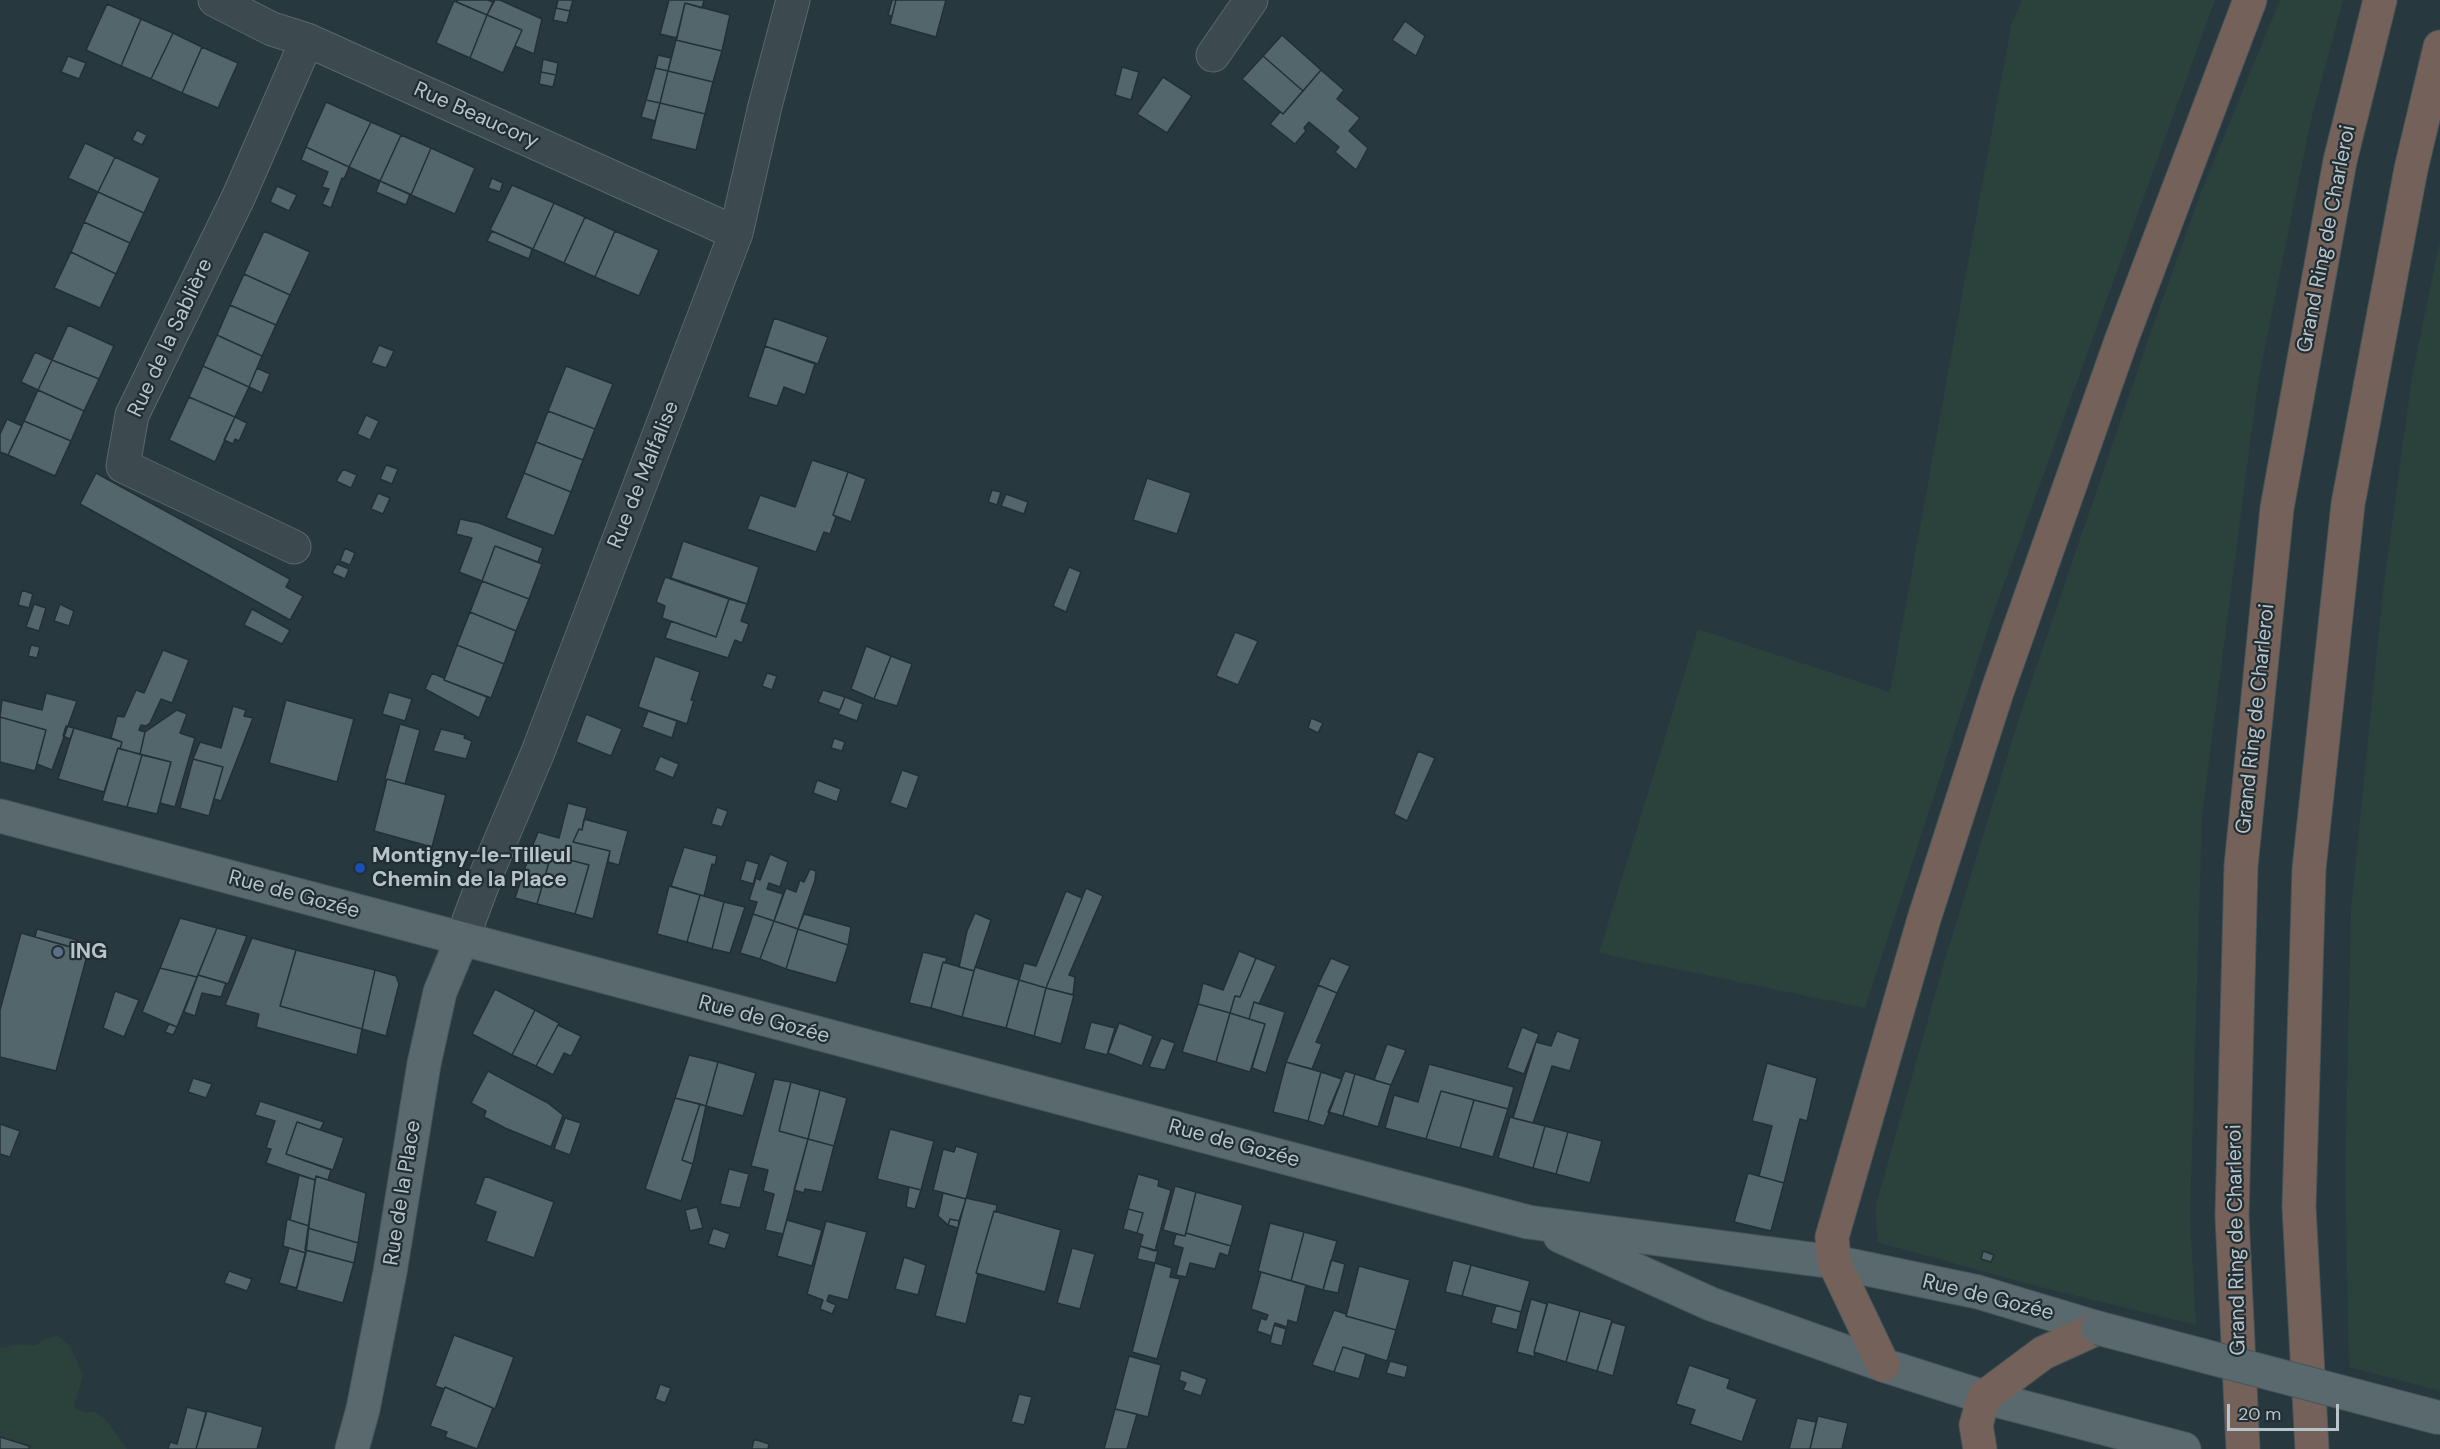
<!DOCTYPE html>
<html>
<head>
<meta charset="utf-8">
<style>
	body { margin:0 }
	#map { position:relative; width:2440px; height:1449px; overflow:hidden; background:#28383f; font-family:"DM Sans",sans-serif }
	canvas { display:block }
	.scale { position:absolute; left:2227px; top:1404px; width:112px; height:27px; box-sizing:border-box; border:3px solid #b8c4c9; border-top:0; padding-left:8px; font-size:18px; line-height:21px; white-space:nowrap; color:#b8c4c9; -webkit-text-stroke:4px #212e34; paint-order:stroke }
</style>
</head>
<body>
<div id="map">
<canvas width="2440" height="1449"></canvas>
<div class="scale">20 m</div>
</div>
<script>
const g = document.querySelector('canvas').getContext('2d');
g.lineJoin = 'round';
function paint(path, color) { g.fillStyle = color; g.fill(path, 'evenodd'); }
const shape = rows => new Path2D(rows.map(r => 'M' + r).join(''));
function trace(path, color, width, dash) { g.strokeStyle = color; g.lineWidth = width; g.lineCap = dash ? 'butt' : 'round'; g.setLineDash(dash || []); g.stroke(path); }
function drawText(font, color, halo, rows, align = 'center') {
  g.font = font + ' "DM Sans",sans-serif'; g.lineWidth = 4.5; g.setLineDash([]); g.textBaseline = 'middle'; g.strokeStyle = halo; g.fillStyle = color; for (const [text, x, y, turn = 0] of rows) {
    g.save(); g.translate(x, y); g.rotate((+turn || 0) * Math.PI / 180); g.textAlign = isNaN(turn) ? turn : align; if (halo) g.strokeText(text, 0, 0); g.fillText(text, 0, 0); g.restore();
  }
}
paint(shape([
	[2022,0,2215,0,1992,617,1865,1008,1599,953,1698,629,1890,692,2011,26],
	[2280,0,2343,0,2311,120,2258,382,2202,815,2190,1218,2196,1325,2036,1286,1877,1242,1876,1205,1943,966,2019,718,2147,343,2201,192],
	[2440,241,2440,1391,2349,1367,2345,1175,2351,910,2383,591,2412,376],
	[58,1336,70,1346,83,1375,74,1407,85,1413,94,1411,106,1420,127,1449,0,1449,0,1348,22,1344,34,1346,44,1340]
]), '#2b423c');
const building = shape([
	[457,0,488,0,493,2,487,15,457,2,457,0],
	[495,0,500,0,542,19,534,54,515,46,522,30,487,15,495,0],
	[558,0,573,0,570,11,556,8,558,0],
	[704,0,702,8,685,3,677,38,660,34,669,0,704,0],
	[892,0,896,0,892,16,888,15,892,0],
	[896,0,946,0,936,37,890,24,896,0],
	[454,1,487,15,470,58,436,43,454,1],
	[685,3,730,15,722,51,676,40,685,3],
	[107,4,141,19,121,66,86,50,107,4],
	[556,8,570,11,567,23,553,20,556,8],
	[487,15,522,30,503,73,470,58,487,15],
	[141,19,173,33,151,79,121,66,141,19],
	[1405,21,1425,36,1416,56,1392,40,1405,21],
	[173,33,202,47,182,93,151,79,173,33],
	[1282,35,1321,70,1303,91,1263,56,1282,35],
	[676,40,722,51,713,82,668,71,676,40],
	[202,47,238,63,218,108,182,93,202,47],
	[658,55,671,58,668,71,655,68,658,55],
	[68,56,86,63,79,79,61,72,68,56],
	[1263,56,1303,91,1283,114,1242,79,1263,56],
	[543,59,558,63,556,75,541,72,543,59],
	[1122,67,1139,72,1131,100,1115,95,1122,67],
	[655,68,668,71,660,103,646,100,655,68],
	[1321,70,1344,90,1337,99,1360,118,1349,131,1368,148,1356,170,1335,152,1339,147,1309,122,1304,128,1306,131,1295,144,1270,124,1280,112,1283,114,1321,70],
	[668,71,713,82,705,114,660,103,668,71],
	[541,72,556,75,553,87,539,84,541,72],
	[1163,77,1192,96,1167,133,1137,114,1163,77],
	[646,100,660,103,655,121,641,117,646,100],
	[326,102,371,122,349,167,306,147,326,102],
	[660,103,705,114,696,150,651,139,660,103],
	[371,122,401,135,380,181,349,167,371,122],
	[137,130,147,135,142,145,132,140,137,130],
	[401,135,431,148,411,195,380,181,401,135],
	[85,143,115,157,98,192,68,178,85,143],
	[306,147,349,167,344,179,342,178,331,208,322,204,329,189,322,187,328,172,301,160,306,147],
	[431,148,475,168,455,214,411,195,431,148],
	[115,157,160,178,144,213,98,192,115,157],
	[492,178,503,183,500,192,488,188,492,178],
	[380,181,410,194,406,205,376,192,380,181],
	[512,185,554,203,533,249,490,230,512,185],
	[277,186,297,195,289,211,270,202,277,186],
	[98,192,144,213,130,243,84,222,98,192],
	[554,203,585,217,564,263,533,249,554,203],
	[585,217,615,231,595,277,564,263,585,217],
	[84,222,130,243,116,274,71,252,84,222],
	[264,231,310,252,290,295,244,274,264,231],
	[492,231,532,249,529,259,487,241,492,231],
	[615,231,659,250,639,296,595,277,615,231],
	[71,252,116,274,100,308,54,288,71,252],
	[244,274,290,295,276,325,230,305,244,274],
	[230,305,276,325,262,356,217,335,230,305],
	[774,318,828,337,818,364,765,346,774,318],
	[68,325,114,346,99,379,52,360,68,325],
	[217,335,262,356,249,387,203,366,217,335],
	[379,345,394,351,386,368,371,363,379,345],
	[765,346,815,364,805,395,784,387,777,406,748,397,765,346],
	[35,352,52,360,38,390,21,382,35,352],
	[52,360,99,379,84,411,38,390,52,360],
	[203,366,249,387,235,417,189,397,203,366],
	[566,366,613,384,595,429,548,411,566,366],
	[257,368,270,374,262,393,249,387,257,368],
	[38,390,84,411,71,441,24,421,38,390],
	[189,397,235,417,215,462,169,440,189,397],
	[548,411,595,429,583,460,536,442,548,411],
	[366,415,379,421,370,440,357,434,366,415],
	[235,417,247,423,239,441,235,439,233,444,224,440,235,417],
	[7,419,22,426,8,455,0,452,0,434,7,419],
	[24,421,71,441,55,476,8,455,24,421],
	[536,442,583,460,571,492,524,473,536,442],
	[812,460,848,472,833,515,836,517,830,534,824,532,816,552,747,529,760,495,795,507,812,460],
	[386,465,398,469,392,484,380,479,386,465],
	[343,469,357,475,351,488,336,481,343,469],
	[848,472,866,479,851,522,833,515,848,472],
	[96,473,290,579,286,587,303,596,290,620,80,504,96,473],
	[524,473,571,492,554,536,506,518,524,473],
	[1147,478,1191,493,1177,534,1133,520,1147,478],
	[992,490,1001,492,997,505,988,502,992,490],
	[378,493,390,498,383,514,371,509,378,493],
	[1006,494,1028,502,1024,514,1001,506,1006,494],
	[460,519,479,523,543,548,538,562,495,546,482,581,459,572,472,538,456,534,460,519],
	[683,541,759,567,747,604,671,578,683,541],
	[495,546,542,564,529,599,482,581,495,546],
	[345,548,355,553,350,565,340,561,345,548],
	[337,564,349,569,345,579,332,573,337,564],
	[1069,567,1081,572,1066,612,1053,606,1069,567],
	[665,577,729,599,716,637,662,618,665,606,656,602,665,577],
	[482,581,529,599,516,631,470,612,482,581],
	[22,590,33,594,29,608,18,605,22,590],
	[729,599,747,604,741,621,749,624,742,643,735,640,728,658,665,638,671,621,716,637,729,599],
	[34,604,46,608,39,631,26,627,34,604],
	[60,604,74,611,69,626,54,621,60,604],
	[252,609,290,630,282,644,244,625,252,609],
	[470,612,516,631,504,664,457,645,470,612],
	[1235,632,1258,641,1238,685,1216,676,1235,632],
	[31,645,40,647,37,658,28,656,31,645],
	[457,645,504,664,491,698,444,680,457,645],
	[866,646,891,656,874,699,851,689,866,646],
	[163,650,189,660,172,703,161,699,150,723,146,726,141,725,139,730,145,732,140,754,120,749,122,742,111,738,117,716,124,717,136,690,144,693,163,650],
	[655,656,700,672,691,700,694,700,687,724,638,707,655,656],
	[891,656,912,664,897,706,874,699,891,656],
	[432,673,444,678,444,680,487,697,479,718,425,689,432,673],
	[767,673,777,676,772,690,762,686,767,673],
	[823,690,845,697,840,710,818,702,823,690],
	[389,692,412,699,405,721,382,714,389,692],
	[46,693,77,701,52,770,37,764,46,730,0,717,2,700,42,710,46,693],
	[845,697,863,704,857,721,838,714,845,697],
	[286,700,354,719,337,782,269,763,286,700],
	[233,706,246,710,244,716,253,718,221,801,214,799,223,767,193,759,200,742,221,748,233,706],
	[177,710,187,714,180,733,195,738,175,807,160,803,171,762,140,754,145,732,177,710],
	[648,711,677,721,672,738,642,727,648,711],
	[586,714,622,729,611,756,576,742,586,714],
	[0,717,46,730,35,771,0,762,0,717],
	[1311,718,1323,723,1318,733,1308,728,1311,718],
	[400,724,420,730,405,784,387,779,384,782,400,724],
	[66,726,74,728,70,739,63,736,66,726],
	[74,728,122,742,120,749,118,748,104,792,58,779,74,728],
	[441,729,465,735,464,738,472,741,466,759,433,751,441,729],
	[834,738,845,742,842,751,831,748,834,738],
	[118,748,142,755,127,807,102,801,118,748],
	[1418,751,1435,758,1407,821,1394,814,1418,751],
	[142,755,171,762,157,814,127,807,142,755],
	[660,756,679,764,673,778,654,770,660,756],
	[193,759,223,767,209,816,180,808,193,759],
	[902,770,919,776,907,809,890,803,902,770],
	[387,779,446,795,432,847,374,831,387,779],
	[817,780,841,789,837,802,813,793,817,780],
	[568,803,587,808,582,830,579,829,573,842,610,851,593,919,575,914,589,865,531,850,538,832,559,838,568,803],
	[717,807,728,811,722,827,711,824,717,807],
	[584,819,628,831,619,865,608,862,610,851,573,842,579,829,582,830,584,819],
	[684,847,717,856,715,865,712,864,704,896,671,886,684,847],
	[531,850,551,855,537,904,515,898,531,850],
	[770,854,788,862,780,887,769,883,767,889,783,894,774,921,753,914,757,902,749,900,756,878,760,880,770,854],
	[551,855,589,865,575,914,537,904,551,855],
	[746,860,759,864,753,884,740,880,746,860],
	[810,869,816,871,815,880,798,929,774,921,786,888,796,892,800,880,804,882,810,869],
	[669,886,700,895,687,942,657,934,669,886],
	[1086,888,1103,896,1069,975,1075,977,1073,995,1046,988,1086,888],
	[1066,891,1082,898,1046,988,1019,980,1024,963,1036,966,1066,891],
	[700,895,724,902,712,949,687,942,700,895],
	[724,902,745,907,730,953,712,949,724,902],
	[975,913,991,920,974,971,959,967,967,931,975,913],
	[753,914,774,921,760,959,740,953,753,914],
	[804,914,851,927,848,945,798,929,804,914],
	[180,918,217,928,197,977,160,968,180,918],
	[774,921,798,929,786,969,760,959,774,921],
	[217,928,247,936,228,984,198,975,217,928],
	[37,929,77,940,75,948,35,937,37,929],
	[798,929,848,945,836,983,786,969,798,929],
	[21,933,88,952,56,1071,0,1057,0,1010,21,933],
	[252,938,296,950,280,1006,362,1029,357,1055,256,1027,259,1014,225,1005,252,938],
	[296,950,375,970,362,1029,280,1006,296,950],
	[1239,951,1256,958,1240,997,1235,996,1230,1013,1198,1004,1203,983,1223,990,1239,951],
	[923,952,947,958,945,963,943,962,931,1008,909,1003,923,952],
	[1256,958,1276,966,1259,1004,1254,1002,1249,1019,1230,1013,1235,996,1240,997,1256,958],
	[1331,958,1350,966,1337,993,1318,985,1331,958],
	[943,962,974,971,962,1017,931,1008,943,962],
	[975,967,1019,980,1006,1028,962,1017,975,967],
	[160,968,197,977,177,1027,142,1012,160,968],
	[375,970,396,976,399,984,386,1036,362,1029,375,970],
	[198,975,226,983,221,997,202,993,195,1016,184,1012,198,975],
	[1019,980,1046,988,1034,1036,1006,1028,1019,980],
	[1318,985,1337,993,1316,1042,1322,1044,1312,1069,1286,1062,1318,985],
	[1046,988,1074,995,1061,1044,1034,1036,1046,988],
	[495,989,535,1010,512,1055,472,1034,495,989],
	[115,991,139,1000,124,1037,103,1028,115,991],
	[1254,1002,1285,1012,1266,1073,1252,1068,1265,1024,1249,1019,1254,1002],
	[1198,1004,1230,1013,1216,1062,1182,1052,1198,1004],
	[535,1010,559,1023,536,1066,512,1055,535,1010],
	[1230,1013,1265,1024,1250,1072,1216,1062,1230,1013],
	[1091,1022,1115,1028,1107,1055,1084,1049,1091,1022],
	[1119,1023,1153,1036,1142,1066,1108,1053,1119,1023],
	[169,1024,177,1027,173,1035,165,1032,169,1024],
	[558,1025,581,1036,571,1056,564,1053,553,1075,536,1066,558,1025],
	[1522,1027,1539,1034,1524,1074,1507,1068,1522,1027],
	[1557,1031,1580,1039,1570,1071,1552,1066,1533,1123,1513,1118,1536,1042,1551,1046,1557,1031],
	[1161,1038,1175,1043,1165,1070,1149,1067,1161,1038],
	[1387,1044,1406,1050,1391,1085,1374,1080,1387,1044],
	[689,1055,718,1062,706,1106,675,1098,689,1055],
	[718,1062,756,1073,743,1116,706,1106,718,1062],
	[1286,1062,1321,1072,1308,1121,1273,1112,1286,1062],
	[1767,1063,1817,1078,1807,1121,1800,1119,1784,1183,1759,1176,1772,1126,1752,1121,1767,1063],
	[1429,1064,1514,1087,1508,1109,1441,1091,1426,1139,1385,1128,1394,1095,1418,1102,1429,1064],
	[488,1071,548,1103,563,1115,551,1147,505,1128,484,1117,486,1111,471,1103,488,1071],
	[1345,1071,1355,1074,1343,1116,1328,1112,1345,1071],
	[1321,1072,1342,1079,1324,1126,1308,1121,1321,1072],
	[1355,1074,1391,1085,1378,1127,1343,1116,1355,1074],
	[193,1078,212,1084,206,1098,188,1092,193,1078],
	[774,1079,791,1082,779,1131,808,1139,783,1234,765,1230,774,1194,763,1191,768,1170,751,1166,774,1079],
	[791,1082,820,1090,808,1139,779,1131,791,1082],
	[820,1090,847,1098,834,1146,808,1139,820,1090],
	[1441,1091,1474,1100,1460,1148,1426,1139,1441,1091],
	[675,1098,700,1104,682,1160,693,1164,681,1201,645,1189,675,1098],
	[1474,1100,1508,1109,1493,1157,1460,1148,1474,1100],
	[260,1101,324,1122,320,1130,297,1122,286,1154,331,1170,328,1180,316,1176,315,1180,266,1163,271,1149,266,1148,275,1121,255,1115,260,1101],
	[700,1104,706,1106,693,1164,682,1160,700,1104],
	[1510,1117,1545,1126,1533,1168,1498,1158,1510,1117],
	[565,1118,581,1123,570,1155,554,1149,565,1118],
	[297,1122,344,1138,333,1170,286,1154,297,1122],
	[0,1124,20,1131,10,1157,0,1154,0,1124],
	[1545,1126,1568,1132,1556,1174,1533,1168,1545,1126],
	[890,1129,934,1141,921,1190,877,1179,890,1129],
	[1568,1132,1602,1141,1590,1183,1556,1174,1568,1132],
	[808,1139,834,1146,822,1192,805,1189,804,1193,794,1190,808,1139],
	[956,1146,978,1153,966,1199,933,1190,943,1149,954,1152,956,1146],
	[729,1169,749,1174,740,1208,720,1204,729,1169],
	[1748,1173,1784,1183,1771,1231,1734,1222,1748,1173],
	[1138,1174,1159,1180,1158,1186,1171,1190,1155,1251,1140,1246,1143,1235,1137,1233,1143,1213,1128,1209,1138,1174],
	[299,1175,315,1180,309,1226,290,1220,299,1175],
	[316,1176,366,1193,358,1243,308,1228,316,1176],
	[485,1176,554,1202,534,1258,486,1241,496,1212,475,1204,485,1176],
	[1175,1186,1196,1192,1185,1236,1163,1230,1175,1186],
	[909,1187,921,1190,915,1209,906,1207,909,1187],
	[1196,1192,1243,1205,1231,1246,1186,1233,1196,1192],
	[943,1193,966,1199,959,1221,950,1219,948,1225,938,1216,943,1193],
	[966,1198,997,1205,996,1212,994,1211,976,1273,978,1274,966,1324,935,1316,966,1198],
	[697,1207,703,1228,690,1231,685,1210,697,1207],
	[1128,1209,1143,1213,1137,1233,1123,1229,1128,1209],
	[994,1211,1061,1230,1045,1292,976,1273,994,1211],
	[287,1219,309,1226,306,1253,283,1246,287,1219],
	[950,1219,959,1221,958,1228,948,1225,950,1219],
	[787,1220,822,1230,812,1266,777,1256,787,1220],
	[826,1221,867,1232,848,1300,829,1295,827,1301,836,1305,832,1314,820,1309,823,1300,807,1294,826,1221],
	[1270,1223,1304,1232,1291,1281,1258,1271,1270,1223],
	[308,1228,358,1243,354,1263,305,1250,308,1228],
	[713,1228,730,1234,725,1249,708,1244,713,1228],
	[1304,1232,1337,1241,1323,1290,1291,1281,1304,1232],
	[1186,1233,1231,1246,1228,1256,1220,1253,1215,1269,1190,1263,1186,1277,1176,1275,1183,1248,1173,1245,1176,1234,1185,1236,1186,1233],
	[1140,1246,1158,1251,1155,1263,1137,1259,1140,1246],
	[289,1248,306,1253,297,1288,279,1283,289,1248],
	[1072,1248,1095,1254,1080,1309,1057,1303,1072,1248],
	[306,1250,354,1263,343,1303,296,1290,306,1250],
	[1983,1251,1994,1255,1991,1262,1981,1259,1983,1251],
	[904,1257,926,1265,918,1295,895,1289,904,1257],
	[1331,1260,1345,1264,1338,1293,1323,1290,1331,1260],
	[1453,1260,1471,1265,1462,1296,1445,1292,1453,1260],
	[1155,1263,1172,1268,1170,1277,1180,1279,1157,1359,1132,1352,1155,1263],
	[1471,1265,1530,1281,1521,1312,1462,1296,1471,1265],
	[1359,1266,1410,1280,1396,1330,1346,1316,1359,1266],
	[229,1271,252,1279,247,1291,224,1283,229,1271],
	[1261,1272,1306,1285,1297,1323,1288,1320,1287,1327,1275,1323,1271,1336,1257,1331,1261,1318,1266,1320,1268,1315,1251,1309,1261,1272],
	[1531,1299,1547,1304,1534,1352,1535,1357,1517,1352,1531,1299],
	[1548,1302,1580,1311,1566,1362,1534,1352,1548,1302],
	[1496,1305,1521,1312,1517,1330,1491,1323,1496,1305],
	[1334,1310,1346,1314,1346,1316,1396,1330,1387,1361,1343,1347,1334,1372,1312,1365,1334,1310],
	[1580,1311,1612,1320,1597,1371,1566,1362,1580,1311],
	[1612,1322,1626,1326,1613,1376,1597,1371,1612,1322],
	[1274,1325,1286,1329,1282,1346,1270,1343,1274,1325],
	[454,1335,514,1357,495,1409,445,1387,444,1389,435,1386,454,1335],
	[1343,1347,1366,1354,1359,1379,1334,1372,1343,1347],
	[1129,1356,1161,1365,1148,1417,1115,1409,1129,1356],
	[1390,1361,1408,1366,1405,1378,1386,1373,1390,1361],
	[1689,1365,1730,1379,1727,1388,1757,1399,1742,1442,1690,1424,1695,1410,1676,1404,1689,1365],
	[1181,1370,1207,1379,1201,1396,1183,1390,1186,1383,1179,1380,1181,1370],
	[660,1384,671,1388,665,1403,655,1399,660,1384],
	[445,1387,493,1408,477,1449,445,1437,447,1432,430,1426,445,1387],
	[1019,1394,1032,1397,1024,1425,1011,1422,1019,1394],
	[187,1407,206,1412,196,1449,168,1449,170,1442,177,1444,187,1407],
	[1115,1409,1137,1414,1127,1449,1104,1449,1115,1409],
	[207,1411,263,1427,257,1449,196,1449,207,1411],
	[1818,1416,1848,1423,1842,1449,1810,1449,1818,1416],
	[1797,1418,1816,1422,1810,1449,1789,1449,1797,1418],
	[0,1437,29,1446,29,1449,0,1449,0,1437],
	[754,1439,769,1444,768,1449,752,1449,754,1439]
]);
paint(building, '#53666b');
trace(building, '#233036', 1.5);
const minor = shape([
	[215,0,272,29,307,40,736,233],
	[1213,55,1251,0],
	[294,547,123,466,132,415,238,198,307,40],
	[462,939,486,875,538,752,736,233,765,106,793,0]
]);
const major = shape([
	[0,816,1528,1222,1834,1262,1978,1292,2098,1328],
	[1560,1236,1711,1304,1883,1365,1984,1397,2184,1449],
	[352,1449,363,1409,390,1272,424,1064,440,992,462,939]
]);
const highway = shape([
	[1883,1365,1834,1262,1832,1237,1924,919,1997,692,2121,341,2250,0],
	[1980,1449,1976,1425,1984,1397,2043,1353,2098,1328],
	[2243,1449,2232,1216,2241,866,2277,508,2340,161,2380,0],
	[2312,1449,2299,1207,2309,869,2348,504,2411,169,2440,47]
]);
trace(minor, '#5a676c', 35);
trace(major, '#48555b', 35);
trace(highway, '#475459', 35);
trace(minor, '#3c494f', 33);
trace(major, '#5a696e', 33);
trace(highway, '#74625a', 33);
const majorBridge = shape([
	[2098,1328,2440,1418]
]);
trace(majorBridge, '#48555b', 35, []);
trace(majorBridge, '#5a696e', 33);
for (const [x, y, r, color] of [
	[360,868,6,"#1a4fb4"],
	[58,952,6,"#5c6f8a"]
]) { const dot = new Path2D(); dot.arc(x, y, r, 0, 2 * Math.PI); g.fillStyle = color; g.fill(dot); trace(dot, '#212e34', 2); }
drawText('21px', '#b8c4c9', '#212e34', [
	["Rue Beaucory",476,116,24],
	["Grand Ring de Charleroi",2327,239,-79],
	["Rue de la Sablière",171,338,-65],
	["Rue de Malfalise",644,475,-68],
	["Grand Ring de Charleroi",2256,719,-84],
	["Rue de Gozée",294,895,15],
	["Rue de Gozée",764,1020,15],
	["Rue de Gozée",1234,1144,15],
	["Rue de la Place",403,1193,-81],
	["Grand Ring de Charleroi",2237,1240,-91],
	["Rue de Gozée",1988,1298,14]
]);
drawText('bold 21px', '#b8c4c9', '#212e34', [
	["Montigny-le-Tilleul",372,856],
	["Chemin de la Place",372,880],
	["ING",70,952]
], 'left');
</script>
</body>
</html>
